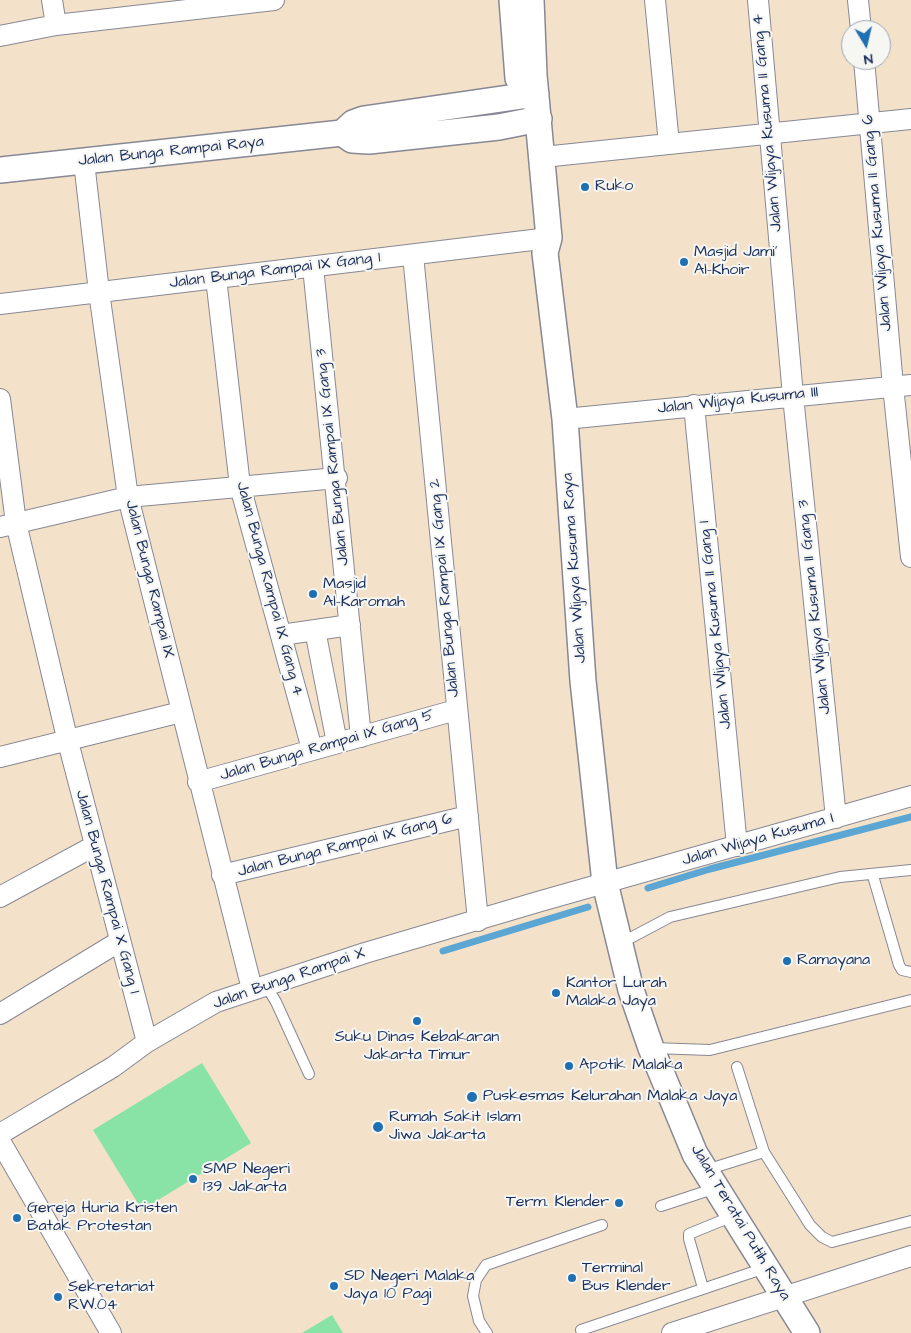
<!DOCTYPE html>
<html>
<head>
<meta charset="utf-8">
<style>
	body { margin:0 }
	#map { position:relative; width:911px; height:1333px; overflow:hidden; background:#f3e2c9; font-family:"Architects Daughter",sans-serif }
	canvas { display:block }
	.north { position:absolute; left:841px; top:20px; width:50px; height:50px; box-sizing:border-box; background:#f6f6f2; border:1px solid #9ea6b7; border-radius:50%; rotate:171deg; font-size:14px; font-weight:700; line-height:20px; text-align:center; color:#1b2f5e }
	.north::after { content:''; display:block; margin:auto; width:18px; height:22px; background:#1f6fb2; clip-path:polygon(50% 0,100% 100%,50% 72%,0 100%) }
</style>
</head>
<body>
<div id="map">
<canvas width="911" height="1333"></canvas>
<div class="north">N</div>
</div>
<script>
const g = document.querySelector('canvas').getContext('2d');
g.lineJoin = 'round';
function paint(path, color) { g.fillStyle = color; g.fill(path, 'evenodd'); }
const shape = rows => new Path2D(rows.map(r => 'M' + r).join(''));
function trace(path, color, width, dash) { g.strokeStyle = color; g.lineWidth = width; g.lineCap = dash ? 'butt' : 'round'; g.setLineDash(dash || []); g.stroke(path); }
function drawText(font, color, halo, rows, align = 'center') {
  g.font = font + ' "Architects Daughter",sans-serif'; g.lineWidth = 4; g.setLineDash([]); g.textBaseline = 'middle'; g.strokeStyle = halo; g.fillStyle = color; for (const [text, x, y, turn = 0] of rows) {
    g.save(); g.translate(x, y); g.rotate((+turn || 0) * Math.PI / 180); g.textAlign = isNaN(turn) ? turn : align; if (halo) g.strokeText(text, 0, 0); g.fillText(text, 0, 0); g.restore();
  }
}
paint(shape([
	[202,1063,251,1143,142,1210,93,1130],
	[332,1315,343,1333,302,1333]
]), '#89e2a6');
trace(shape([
	[648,888,710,869,911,817],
	[443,951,588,907]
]), '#5ca6d4', 7);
const service = shape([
	[873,876,899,965,902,970,911,972],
	[621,943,670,917,840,877,911,870],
	[265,984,276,1002,309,1074],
	[653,1048,710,1050,911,1000],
	[737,1067,764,1152],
	[706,1170,764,1152,810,1225,822,1237,832,1242,911,1221],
	[661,1206,716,1188],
	[703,1288,689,1239,689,1234,733,1216],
	[581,1330,765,1268],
	[487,1333,479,1321,473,1296,476,1280,486,1265,602,1225]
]);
const minor = shape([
	[52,0,56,25],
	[655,0,669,144],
	[758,0,793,396,836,818],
	[858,0,861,30],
	[0,36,56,25,274,0],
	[864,60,893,386,911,557],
	[543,157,911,119],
	[84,162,99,292,128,497,252,989],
	[413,255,478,921],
	[313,267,361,737],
	[216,278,240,486,312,749],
	[0,304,549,238],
	[0,399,16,523,68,742,147,1042],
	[694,405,737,846],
	[565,419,911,385],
	[0,527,128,497,337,478],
	[315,630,337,743],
	[281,635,350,625],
	[0,757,181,712],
	[198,782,456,710],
	[222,875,468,816],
	[0,897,94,846],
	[0,1014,120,941],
	[0,1134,113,1067,147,1042,216,1002,365,953,541,901,911,796],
	[0,1141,111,1333],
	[672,1333,911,1256]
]);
const tertiary = shape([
	[512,0,518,78],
	[531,0,534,75,549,238,545,253,565,419,583,681,605,883,631,990,651,1048,695,1154,807,1333],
	[342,133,352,140,369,141,499,127,539,119],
	[0,170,342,133,353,123,364,119,536,94]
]);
trace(service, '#878894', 12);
trace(minor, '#878894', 22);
trace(tertiary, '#878894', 28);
trace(service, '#fff', 10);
trace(minor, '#fff', 20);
trace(tertiary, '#fff', 25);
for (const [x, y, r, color] of [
	[585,187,5,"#1f6fb2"],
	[684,262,5,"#1f6fb2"],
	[313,594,5,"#1f6fb2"],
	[787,961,5,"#1f6fb2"],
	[556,993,5,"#1f6fb2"],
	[417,1021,5,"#1f6fb2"],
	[569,1066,5,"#1f6fb2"],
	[472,1097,6,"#1f6fb2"],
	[378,1127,6,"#1f6fb2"],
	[193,1179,5,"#1f6fb2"],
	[619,1203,5,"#1f6fb2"],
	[17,1218,5,"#1f6fb2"],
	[572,1278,5,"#1f6fb2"],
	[334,1286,5,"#1f6fb2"],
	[58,1297,5,"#1f6fb2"]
]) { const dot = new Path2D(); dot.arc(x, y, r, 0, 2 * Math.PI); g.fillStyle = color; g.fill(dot); trace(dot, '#f6f6f2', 2); }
drawText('16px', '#1b2f5e', '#f6f6f2', [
	["Jalan Wijaya Kusuma II Gang 4",768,123,-95],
	["Jalan Bunga Rampai Raya",171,152,-6],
	["Jalan Wijaya Kusuma II Gang 6",878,223,-95],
	["Jalan Bunga Rampai IX Gang 1",275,271,-7],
	["Jalan Wijaya Kusuma III",738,401,-6],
	["Jalan Bunga Rampai IX Gang 3",333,457,-96],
	["Jalan Wijaya Kusuma Raya",575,568,-94],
	["Jalan Bunga Rampai IX",149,579,76],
	["Jalan Bunga Rampai IX Gang 2",445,588,-95],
	["Jalan Bunga Rampai IX Gang 4",269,589,75],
	["Jalan Wijaya Kusuma II Gang 3",815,607,-96],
	["Jalan Wijaya Kusuma II Gang 1",716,625,-96],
	["Jalan Bunga Rampai IX Gang 5",327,746,-16],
	["Jalan Wijaya Kusuma I",758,840,-16],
	["Jalan Bunga Rampai IX Gang 6",345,846,-14],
	["Jalan Bunga Rampai X Gang 1",107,892,75],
	["Jalan Bunga Rampai X",289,979,-19],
	["Jalan Teratai Putih Raya",740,1223,59]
]);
drawText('16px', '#1b2f5e', '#f6f6f2', [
	["Ruko",595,187],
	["Masjid Jami'",694,253],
	["Al-Khoir",694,271],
	["Masjid",323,585],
	["Al-Karomah",323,603],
	["Ramayana",797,961],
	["Kantor Lurah",566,984],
	["Malaka Jaya",566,1002],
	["Suku Dinas Kebakaran",417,1038,"center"],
	["Jakarta Timur",417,1056,"center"],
	["Apotik Malaka",579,1066],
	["Puskesmas Kelurahan Malaka Jaya",483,1097],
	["Rumah Sakit Islam",389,1118],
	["Jiwa Jakarta",389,1136],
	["SMP Negeri",203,1170],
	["139 Jakarta",203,1188],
	["Term. Klender",609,1203,"right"],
	["Gereja Huria Kristen",27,1209],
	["Batak Protestan",27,1227],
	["Terminal",582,1269],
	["Bus Klender",582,1287],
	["SD Negeri Malaka",344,1277],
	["Jaya 10 Pagi",344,1295],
	["Sekretariat",68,1288],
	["RW.04",68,1306]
], 'left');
</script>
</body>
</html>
